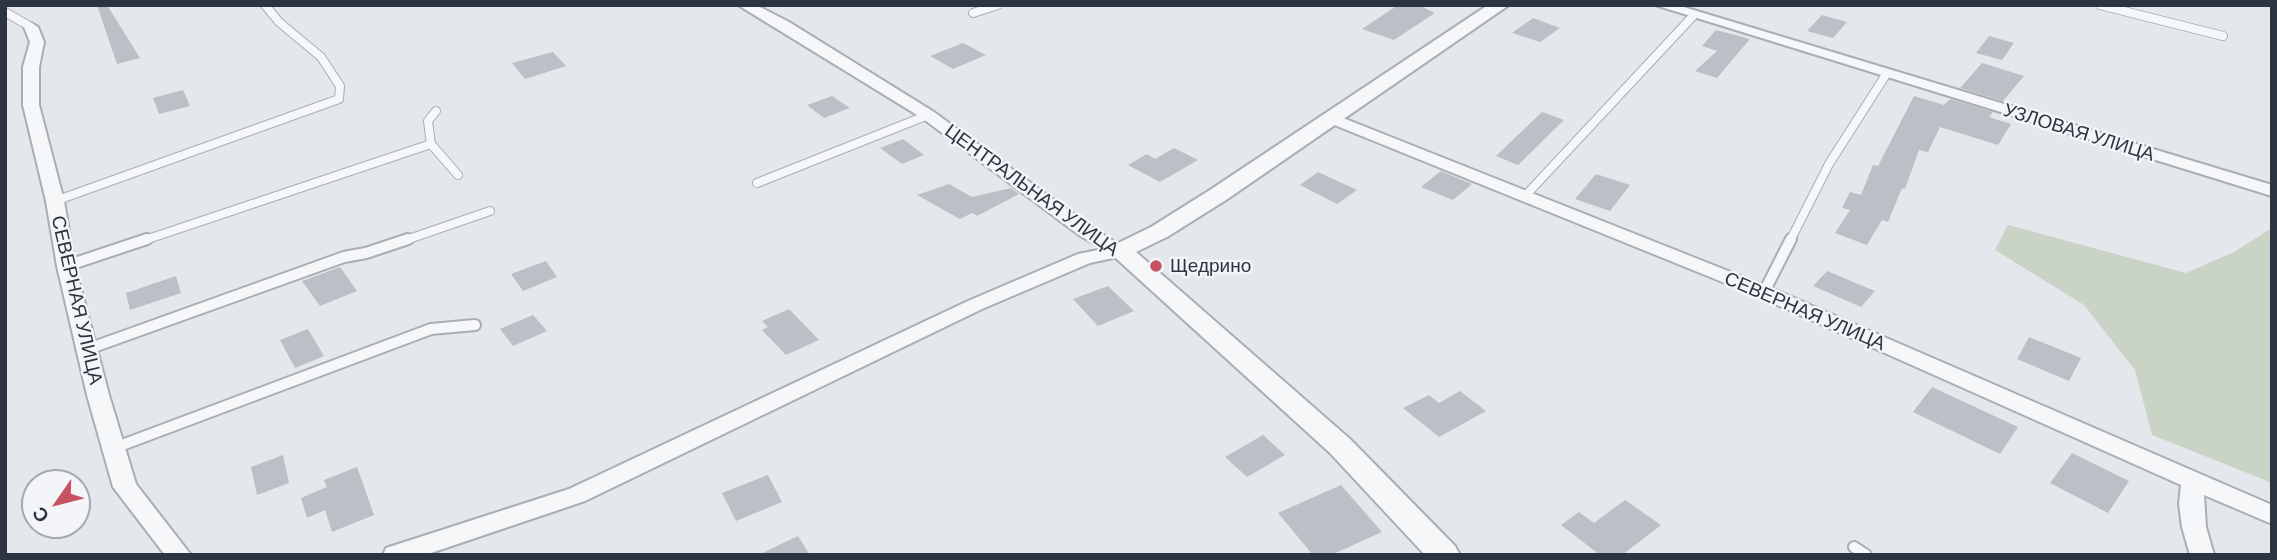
<!DOCTYPE html>
<html>
<head>
<meta charset="utf-8">
<style>
	body { margin:0 }
	#map { position:relative; width:2277px; height:560px; overflow:hidden; background:#e4e7eb; font-family:Barlow,sans-serif }
	canvas { display:block }
	.frame { position:absolute; inset:0; border:7px solid #2c3442; pointer-events:none }
	.north { position:absolute; left:21px; top:469px; width:70px; height:70px; box-sizing:border-box; background:#f4f5f8; border:2px solid #a4a8af; border-radius:50%; rotate:235deg; font-size:19px; font-weight:700; line-height:28px; text-align:center; color:#2c3442 }
	.north::after { content:''; display:block; margin:auto; width:24px; height:32px; background:#c75262; clip-path:polygon(50% 0,100% 100%,50% 72%,0 100%) }
</style>
</head>
<body>
<div id="map">
<canvas width="2277" height="560"></canvas>
<div class="frame"></div>
<div class="north">С</div>
</div>
<script>
const g = document.querySelector('canvas').getContext('2d');
g.lineJoin = 'round';
function paint(path, color) { g.fillStyle = color; g.fill(path, 'evenodd'); }
const shape = rows => new Path2D(rows.map(r => 'M' + r).join(''));
function trace(path, color, width, dash) { g.strokeStyle = color; g.lineWidth = width; g.lineCap = dash ? 'butt' : 'round'; g.setLineDash(dash || []); g.stroke(path); }
function drawText(font, color, halo, rows, align = 'center') {
  g.font = font + ' Barlow,sans-serif'; g.lineWidth = 5; g.setLineDash([]); g.textBaseline = 'middle'; g.strokeStyle = halo; g.fillStyle = color; for (const [text, x, y, turn = 0] of rows) {
    g.save(); g.translate(x, y); g.rotate((+turn || 0) * Math.PI / 180); g.textAlign = isNaN(turn) ? turn : align; if (halo) g.strokeText(text, 0, 0); g.fillText(text, 0, 0); g.restore();
  }
}
paint(shape([
	[2008,225,2186,273,2234,252,2272,228,2272,483,2152,435,2135,370,2084,305,1995,250]
]), '#c9d4c6');
paint(shape([
	[97,5,107,5,140,58,117,64],
	[1398,5,1418,5,1435,13,1394,40,1362,29],
	[1822,15,1847,22,1833,38,1807,31],
	[1533,18,1560,28,1540,42,1512,33],
	[1716,30,1750,39,1717,78,1695,71,1717,51,1702,46],
	[1989,36,2014,43,2002,60,1976,53],
	[963,43,986,55,953,69,930,56],
	[553,52,566,66,525,79,512,63],
	[1982,63,2024,76,2003,101,1960,88],
	[183,90,190,106,159,114,153,98],
	[832,96,850,108,824,118,807,105],
	[1914,96,1944,105,1950,99,1993,112,1989,117,2011,124,1998,145,1940,127,1928,152,1919,150,1905,189,1902,188,1888,222,1882,220,1867,245,1835,233,1850,210,1842,208,1850,192,1861,195,1873,165,1878,166],
	[1542,112,1564,120,1518,165,1496,156],
	[903,139,924,155,902,164,880,148],
	[1174,148,1198,160,1160,182,1128,165,1147,154,1155,159],
	[1441,171,1472,184,1453,200,1421,187],
	[1318,172,1357,190,1337,204,1300,185],
	[1596,174,1630,185,1610,211,1575,199],
	[949,184,972,197,1011,188,1019,194,977,216,972,213,960,219,917,195],
	[546,261,557,277,523,291,511,274],
	[340,267,357,291,320,306,302,281],
	[1827,271,1875,291,1861,307,1813,286],
	[176,276,181,293,130,310,126,293],
	[1108,286,1134,311,1098,326,1073,299],
	[789,309,819,340,786,355,762,330,768,327,762,321],
	[533,315,547,331,513,346,500,329],
	[308,329,324,356,295,368,280,340],
	[2029,337,2081,358,2069,381,2017,359],
	[1932,387,2018,427,2000,454,1913,412],
	[1460,391,1486,411,1439,437,1403,408,1429,395,1439,403],
	[1263,435,1285,455,1247,477,1225,457],
	[2072,453,2129,481,2108,513,2050,483],
	[283,455,289,483,257,495,251,467],
	[357,467,374,515,332,532,325,510,307,518,301,498,327,487,324,480],
	[768,475,782,502,736,521,722,493],
	[1341,485,1382,532,1331,555,1313,555,1278,513],
	[1625,500,1661,525,1622,555,1600,555,1561,525,1579,512,1594,523],
	[798,536,810,555,758,555]
]), '#bbc0c7');
const serviceFar1 = shape([
	[2100,5,2223,36],
	[5,12,31,27],
	[973,13,998,5],
	[436,111,428,121,431,144,458,175],
	[757,183,928,115],
	[1526,195,1694,15],
	[55,201,339,99,340,86,321,57,279,22,265,5],
	[142,241,431,144],
	[403,241,490,211],
	[1790,241,1829,164,1887,73]
]);
const service = shape([
	[66,266,147,239],
	[1764,292,1791,239],
	[88,349,344,257,366,253,408,239],
	[114,448,431,329,475,325],
	[1854,547,1866,555]
]);
const minor = shape([
	[738,5,756,5,789,22,934,112,1091,227,1129,251,1127,255,1090,263,982,309,585,501,425,555,383,555,386,548,569,489,968,301,1078,254,1103,249,1079,235,922,118,738,5],
	[1655,5,1677,5,2272,185,2272,196,1655,5],
	[31,23,38,27,44,42,39,67,39,105,64,201,75,266,109,395,136,484,191,555,165,555,113,487,87,395,57,266,46,201,23,105,23,67,30,42,24,27,31,23],
	[1333,114,1771,288,2272,505,2272,524,2204,495,2206,527,2214,555,2190,555,2182,527,2179,504,2181,485,1757,296,1327,122,1325,119,1333,114]
]);
const tertiary = shape([
	[1488,5,1509,5,1226,200,1167,237,1136,252,1350,439,1455,546,1460,555,1425,555,1330,453,1108,251,1112,246,1151,227,1210,190,1488,5]
]);
trace(serviceFar1, '#a9aeb5', 10);
trace(service, '#a9aeb5', 14);
trace(minor, '#a9aeb5', 4);
trace(tertiary, '#a9aeb5', 4);
trace(serviceFar1, '#f6f7f9', 8);
trace(service, '#f6f7f9', 10);
paint(minor, '#f6f7f9');
paint(tertiary, '#f6f7f9');
for (const [x, y, r, color] of [
	[1156,266,7,"#c75262"]
]) { const dot = new Path2D(); dot.arc(x, y, r, 0, 2 * Math.PI); g.fillStyle = color; g.fill(dot); trace(dot, '#f4f5f8', 2.5); }
drawText('19px', '#2c3442', '#f4f5f8', [
	["УЗЛОВАЯ УЛИЦА",2079,132,17],
	["ЦЕНТРАЛЬНАЯ УЛИЦА",1032,190,36],
	["СЕВЕРНАЯ УЛИЦА",77,300,77],
	["СЕВЕРНАЯ УЛИЦА",1805,311,23]
]);
drawText('19px', '#2c3442', '#f4f5f8', [
	["Щедрино",1170,266]
], 'left');
</script>
</body>
</html>
